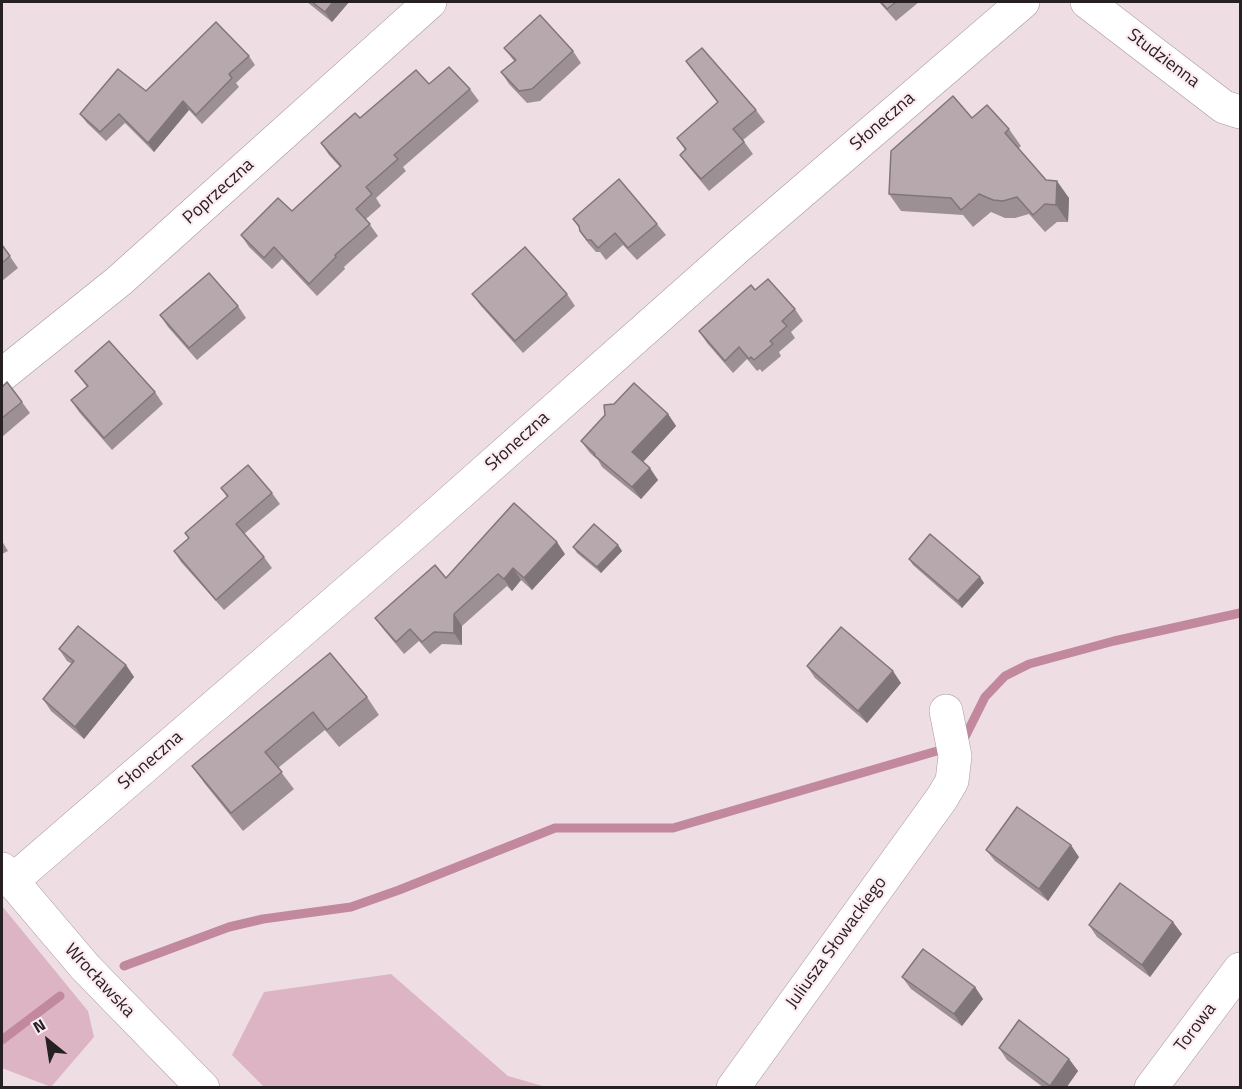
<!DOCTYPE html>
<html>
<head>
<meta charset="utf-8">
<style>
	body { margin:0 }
	#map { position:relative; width:1242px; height:1089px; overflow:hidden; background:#eedee4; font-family:"Titillium Web",sans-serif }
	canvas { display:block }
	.frame { position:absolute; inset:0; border:3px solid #262022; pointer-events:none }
	.north { position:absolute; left:18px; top:1011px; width:60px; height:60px; -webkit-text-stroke:4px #fcebf1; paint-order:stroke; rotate:330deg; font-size:16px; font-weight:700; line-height:24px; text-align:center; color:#262022 }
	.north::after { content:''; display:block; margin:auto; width:21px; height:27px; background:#262022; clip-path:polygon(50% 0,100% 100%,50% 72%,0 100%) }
</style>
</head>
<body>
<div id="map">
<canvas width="1242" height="1089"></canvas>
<div class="frame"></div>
<div class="north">N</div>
</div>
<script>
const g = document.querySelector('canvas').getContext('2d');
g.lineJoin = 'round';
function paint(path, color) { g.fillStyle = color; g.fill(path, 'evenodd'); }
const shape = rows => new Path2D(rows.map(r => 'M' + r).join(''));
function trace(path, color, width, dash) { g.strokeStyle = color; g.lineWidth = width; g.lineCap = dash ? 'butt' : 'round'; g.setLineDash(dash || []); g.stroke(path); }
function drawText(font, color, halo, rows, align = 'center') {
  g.font = font + ' "Titillium Web",sans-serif'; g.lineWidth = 4.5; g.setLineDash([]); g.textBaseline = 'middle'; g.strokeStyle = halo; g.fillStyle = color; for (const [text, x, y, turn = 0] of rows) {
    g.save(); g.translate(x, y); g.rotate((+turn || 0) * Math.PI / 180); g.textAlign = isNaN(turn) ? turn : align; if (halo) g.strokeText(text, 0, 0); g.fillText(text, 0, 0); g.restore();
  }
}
paint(shape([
	[2,906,88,1011,94,1037,51,1087,2,1068],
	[391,974,508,1076,546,1087,264,1087,232,1055,264,992]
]), '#dcb4c3');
trace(shape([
	[965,737,985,697,1005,676,1029,664,1114,641,1240,613],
	[124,966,229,927,263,919,351,907,399,890,555,828,673,828,937,751],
	[2,1040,60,996]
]), '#c2889e', 9);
const minor = shape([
	[1087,2,1224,107,1240,112],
	[2,375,119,281,430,2],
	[11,882,414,534,740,245,1023,2],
	[733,1088,942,798,952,781,955,756,946,711],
	[1151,1088,1240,969]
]);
const major = shape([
	[2,869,85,967,203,1088]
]);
trace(minor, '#a6969c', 34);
trace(major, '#a6969c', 34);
trace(minor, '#fff', 33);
trace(major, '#fff', 33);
paint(shape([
	[307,2,349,2,332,22],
	[879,2,919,2,896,21],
	[504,48,573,51,581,63,540,101,527,103,509,84,501,72,514,61],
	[249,56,255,65,236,83,239,87,202,124,189,110,154,152,125,123,106,141,87,123,80,114],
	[686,61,756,110,765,122,743,140,753,154,709,191,689,167,680,155,685,150,677,138,718,103],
	[429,84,470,89,479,101,403,167,406,171,376,198,381,206,366,219,378,236,344,267,345,269,317,296,282,259,272,269,249,247,241,235,292,211,340,167,329,155,321,143],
	[972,118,1009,129,1021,146,1018,149,1046,180,1069,198,1068,222,1057,222,1045,232,1029,214,1015,218,1005,218,991,212,973,227,963,215,901,211,889,194],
	[573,219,657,224,666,235,637,260,623,245,606,260,600,252,596,252,588,243,580,231,579,228],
	[2,245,18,268,2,281],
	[755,290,795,309,803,321,791,332,795,338,779,352,781,356,762,372,760,369,757,371,747,359,733,373,707,343,699,331],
	[472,294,567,294,575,306,523,353,481,306],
	[238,306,246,318,197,360,168,327,160,315],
	[75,371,155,392,163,404,112,450,79,412,71,400,87,387],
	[2,387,22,402,30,413,2,437],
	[668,414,676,426,643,462,658,480,641,499,602,467,598,460,590,453,581,441],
	[221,488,272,493,280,504,244,534,264,557,272,568,224,610,181,562,174,551,189,538,185,533,227,497],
	[2,541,8,551,2,554],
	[618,545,622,551,601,573,577,553,573,547],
	[565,554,532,590,521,580,512,591,507,586,462,626,462,645,442,644,430,654,419,641,404,654,384,630,375,618,446,578],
	[909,559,980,577,984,583,962,608,913,565],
	[59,649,126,665,134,677,84,739,51,711,43,699,72,664,67,661],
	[330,653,367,697,379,715,339,747,325,730,278,768,294,789,243,831,205,784,192,766],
	[807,666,901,683,867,723,815,678],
	[986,850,1079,857,1048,901,995,861],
	[1089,925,1182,934,1150,977,1097,937],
	[902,977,975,987,983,999,962,1026,911,989],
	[999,1048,1069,1059,1078,1071,1066,1088,1044,1088,1007,1060]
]), '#9d9095');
paint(shape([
	[333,2,349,2,332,22,325,12],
	[183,101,189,110,154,152,148,143],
	[1057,181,1069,198,1068,222,1056,205],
	[668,414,676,426,641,464,632,452],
	[650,468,658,480,641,499,632,487],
	[557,542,565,554,532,590,524,578],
	[618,545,622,551,601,573,597,567],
	[513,568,521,580,512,591,504,579],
	[980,577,984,583,962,608,958,601],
	[454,614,462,626,462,645,454,633],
	[126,665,134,677,84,739,75,727],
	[893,671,901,683,867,723,858,711],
	[1071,845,1079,857,1048,901,1039,889],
	[1173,922,1182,934,1150,977,1142,965],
	[975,987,983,999,962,1026,954,1014],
	[1069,1059,1078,1071,1066,1088,1051,1088,1050,1086]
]), '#807679');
const building = shape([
	[312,2,333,2,325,12,312,2],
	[881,2,896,2,887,9,881,2],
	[540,15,573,51,532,89,519,91,501,72,516,60,504,48,540,15],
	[216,22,249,56,229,74,232,78,196,115,183,101,148,143,119,114,100,132,80,114,118,69,146,91,216,22],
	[702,48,756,110,733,129,744,142,701,179,680,155,686,149,677,138,718,102,686,61,702,48],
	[449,67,470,89,394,155,398,159,366,187,372,194,356,209,370,224,335,255,336,257,309,284,274,247,264,258,241,235,278,198,292,211,341,166,321,143,355,113,360,118,416,70,429,84,449,67],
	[953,96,972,118,987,105,1009,129,1005,133,1046,180,1057,181,1056,205,1045,204,1033,215,1017,197,1003,201,993,200,979,194,961,210,951,198,889,194,891,151,953,96],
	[619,179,657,224,628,248,615,233,598,248,591,240,587,240,580,231,579,226,573,219,619,179],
	[2,245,10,256,2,263,2,245],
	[525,247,567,294,515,341,472,294,525,247],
	[209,273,238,306,189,348,160,315,209,273],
	[768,279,795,309,782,321,787,326,770,341,773,344,754,360,751,357,749,359,739,347,725,361,699,331,751,285,755,290,768,279],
	[109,341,155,392,104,438,71,400,88,386,75,371,109,341],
	[7,382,22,402,2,418,2,387,7,382],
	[634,383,668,414,632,452,650,468,632,487,594,455,595,454,581,441,605,415,604,405,614,404,634,383],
	[248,465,272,493,236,524,264,557,216,600,174,551,189,538,185,533,228,496,221,488,248,465],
	[514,503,557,542,524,578,513,568,504,579,498,574,454,614,454,633,434,632,422,642,410,629,396,642,375,618,435,565,446,578,514,503],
	[594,524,618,545,597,567,573,547,594,524],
	[930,534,980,577,958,601,909,559,930,534],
	[78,626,126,665,75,727,43,699,74,661,59,649,78,626],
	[841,627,893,671,858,711,807,666,841,627],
	[330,653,367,697,327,730,313,712,265,752,282,772,231,813,192,766,330,653],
	[1017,807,1071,845,1039,889,986,850,1017,807],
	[1120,883,1173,922,1142,965,1089,925,1120,883],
	[923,949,975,987,954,1014,902,977,923,949],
	[1019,1020,1069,1059,1050,1086,999,1048,1019,1020]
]);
paint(building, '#b7a8ad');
trace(building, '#807679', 1.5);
drawText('18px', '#262022', '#fcebf1', [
	["Studzienna",1163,59,37],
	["Słoneczna",883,122,-41],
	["Poprzeczna",219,192,-42],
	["Słoneczna",518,442,-42],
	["Słoneczna",151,761,-41],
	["Juliusza Słowackiego",837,943,-54],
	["Wrocławska",99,981,47],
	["Torowa",1196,1028,-53]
]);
</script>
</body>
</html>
